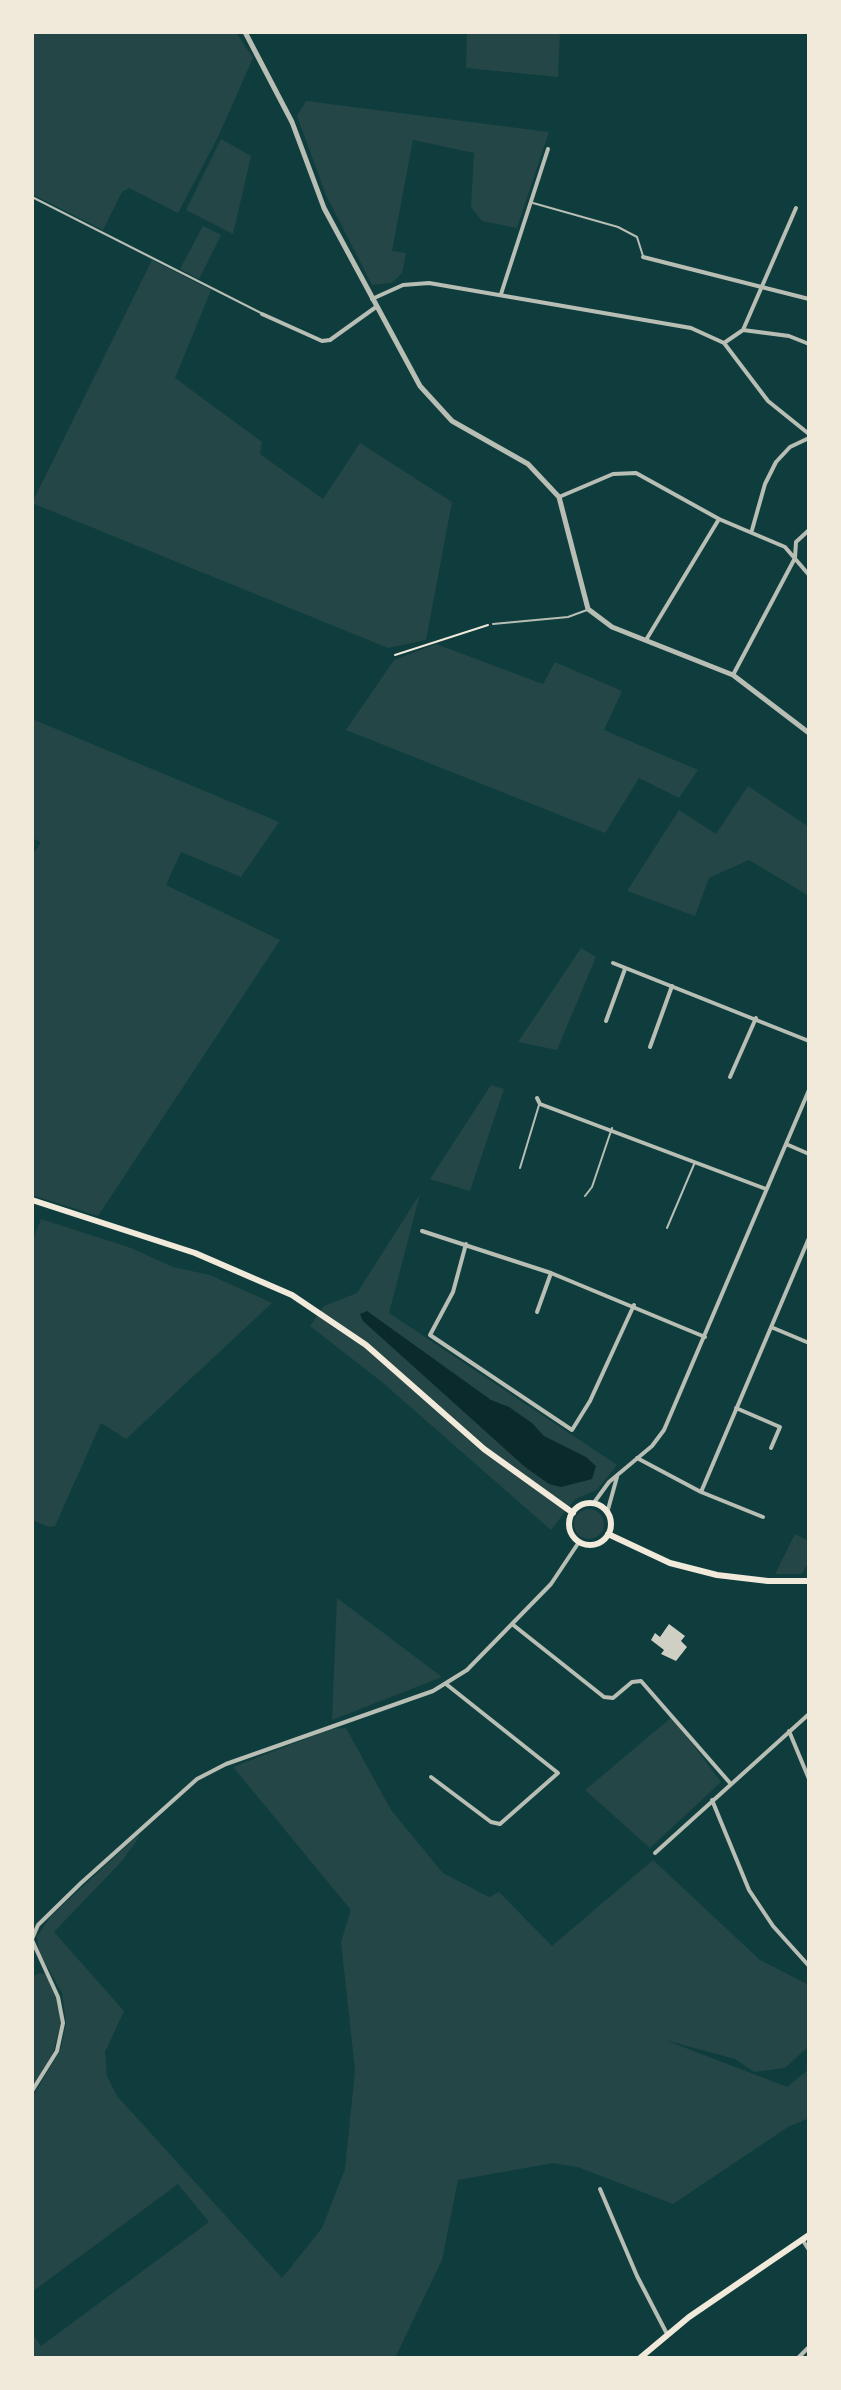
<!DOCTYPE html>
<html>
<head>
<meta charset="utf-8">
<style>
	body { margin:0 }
	#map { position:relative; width:841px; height:2390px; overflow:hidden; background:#0f3d3e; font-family:Barlow,sans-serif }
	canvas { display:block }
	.frame { position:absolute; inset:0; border:34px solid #f1e9da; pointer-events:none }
</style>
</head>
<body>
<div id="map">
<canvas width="841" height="2390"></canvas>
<div class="frame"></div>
</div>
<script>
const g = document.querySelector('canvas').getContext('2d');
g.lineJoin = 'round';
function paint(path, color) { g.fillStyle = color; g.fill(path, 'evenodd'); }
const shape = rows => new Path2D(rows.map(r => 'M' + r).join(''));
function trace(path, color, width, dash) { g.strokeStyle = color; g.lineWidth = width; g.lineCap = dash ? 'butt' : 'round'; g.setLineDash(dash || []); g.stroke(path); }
paint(shape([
	[32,32,236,32,253,58,218,137,178,213,129,188,122,192,103,230,32,194],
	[467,32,560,32,558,77,466,68],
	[306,101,549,132,517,228,482,221,471,207,474,153,413,140,392,251,406,253,402,273,392,283,372,285,326,195,297,116],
	[221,139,251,156,233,234,186,210],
	[203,226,221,235,199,279,180,269],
	[152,260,211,290,175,378,262,442,260,454,323,499,360,443,452,502,426,640,388,648,32,503],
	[436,644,543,684,555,662,622,691,604,730,698,770,679,798,639,778,605,833,346,730,394,660],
	[32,719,279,822,241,877,181,852,166,885,280,940,98,1216,32,1195,32,856,41,842,32,838],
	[748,786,809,827,809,896,749,860,709,878,695,916,627,891,679,810,716,834],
	[581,948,596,957,557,1050,518,1042],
	[491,1085,504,1089,470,1191,430,1179],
	[420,1194,389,1313,617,1465,597,1490,575,1499,551,1530,382,1382,310,1326,324,1306,357,1293],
	[41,1219,131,1248,173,1267,210,1275,272,1303,126,1439,101,1423,55,1526,49,1527,32,1520,32,1242],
	'574 1524a15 15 0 1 1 30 0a15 15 0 1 1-30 0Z',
	[795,1534,809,1541,809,1561,802,1574,775,1574],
	[337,1598,442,1677,332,1720],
	[672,1717,721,1782,650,1848,585,1790],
	[346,1728,391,1810,443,1873,489,1897,499,1892,552,1946,653,1860,760,1960,809,1985,809,2046,785,2068,754,2072,735,2059,665,2040,787,2087,809,2069,809,2118,788,2127,673,2204,578,2167,553,2163,458,2180,442,2260,395,2358,32,2358,32,2333,41,2346,209,2222,178,2184,32,2292,32,2098,61,2048,66,2023,62,1993,39,1952,37,1936,51,1916,135,1838,140,1836,122,1861,54,1932,124,2011,105,2052,107,2076,117,2096,282,2278,322,2228,345,2169,355,2070,341,1942,351,1910,233,1767,331,1729],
	[39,1973,45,1974,55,1995,61,2022,53,2053,32,2088,32,1977]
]), '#244646');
paint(shape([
	[367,1311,491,1400,509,1407,532,1423,544,1436,586,1457,596,1466,592,1479,561,1487,549,1484,525,1467,363,1321,360,1314]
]), '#0a2a2b');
paint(shape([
	[669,1624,685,1636,681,1641,687,1647,676,1661,661,1654,664,1650,651,1640,655,1633,660,1637]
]), '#cfcfc3');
trace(shape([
	[395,655,488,625]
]), '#f1e9da', 2);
trace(shape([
	[32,197,261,313],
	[533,203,618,227,637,237,643,256],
	[493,624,568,617,587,610],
	[520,1168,539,1105],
	[585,1196,592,1187,612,1128],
	[667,1228,695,1162]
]), '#b8beb3', 2);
trace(shape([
	[643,257,809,299],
	[501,294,548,149],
	[372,299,403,285,429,283,691,328,724,343,768,401,809,434],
	[262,314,322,341,330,340,376,307],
	[743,330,789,336,809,344],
	[724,343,743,330,796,208],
	[559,497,613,474,636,473,719,519,785,547,809,575],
	[752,530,765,484,776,462,790,447,809,438],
	[646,640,719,519],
	[733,675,795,558,796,542,809,530],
	[613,963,809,1041],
	[606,1021,625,969],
	[650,1047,672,986],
	[730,1077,756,1018],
	[537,1098,540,1104,766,1189],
	[786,1144,809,1154],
	[422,1231,551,1273,705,1337],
	[466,1244,453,1292,430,1335,572,1430,590,1401,634,1305],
	[537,1312,551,1273],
	[771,1327,809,1343],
	[736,1408,780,1427,771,1448],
	[637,1458,701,1492,809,1238],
	[701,1492,763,1517],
	[593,1504,609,1482,652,1446,664,1430,809,1090],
	[607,1513,617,1477],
	[512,1624,604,1697,613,1698,632,1682,641,1681,730,1783],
	[789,1731,809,1779],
	[431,1777,491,1822,500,1824,558,1773,446,1684],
	[712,1800,749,1890,773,1926,809,1966],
	[655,1853,809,1714],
	[32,1939,38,1925,81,1883,197,1779,226,1764,433,1691,467,1670,551,1584,579,1542],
	[32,1940,58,1997,63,2023,57,2051,32,2091],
	[600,2189,637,2276,667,2334],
	[802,2239,809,2250],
	[798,2358,809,2347]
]), '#b8beb3', 4);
trace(shape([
	[245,32,292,122,324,208,420,386,452,421,528,464,559,497,588,609,612,627,733,675,809,733]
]), '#b8beb3', 5);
trace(shape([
	[32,1200,195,1253,292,1295,366,1345,484,1449,573,1513],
	'569 1524a21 21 0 1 1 42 0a21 21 0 1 1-42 0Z',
	[608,1534,670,1563,717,1575,768,1581,809,1581],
	[640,2358,689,2317,809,2235]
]), '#f1e9da', 6);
</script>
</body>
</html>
